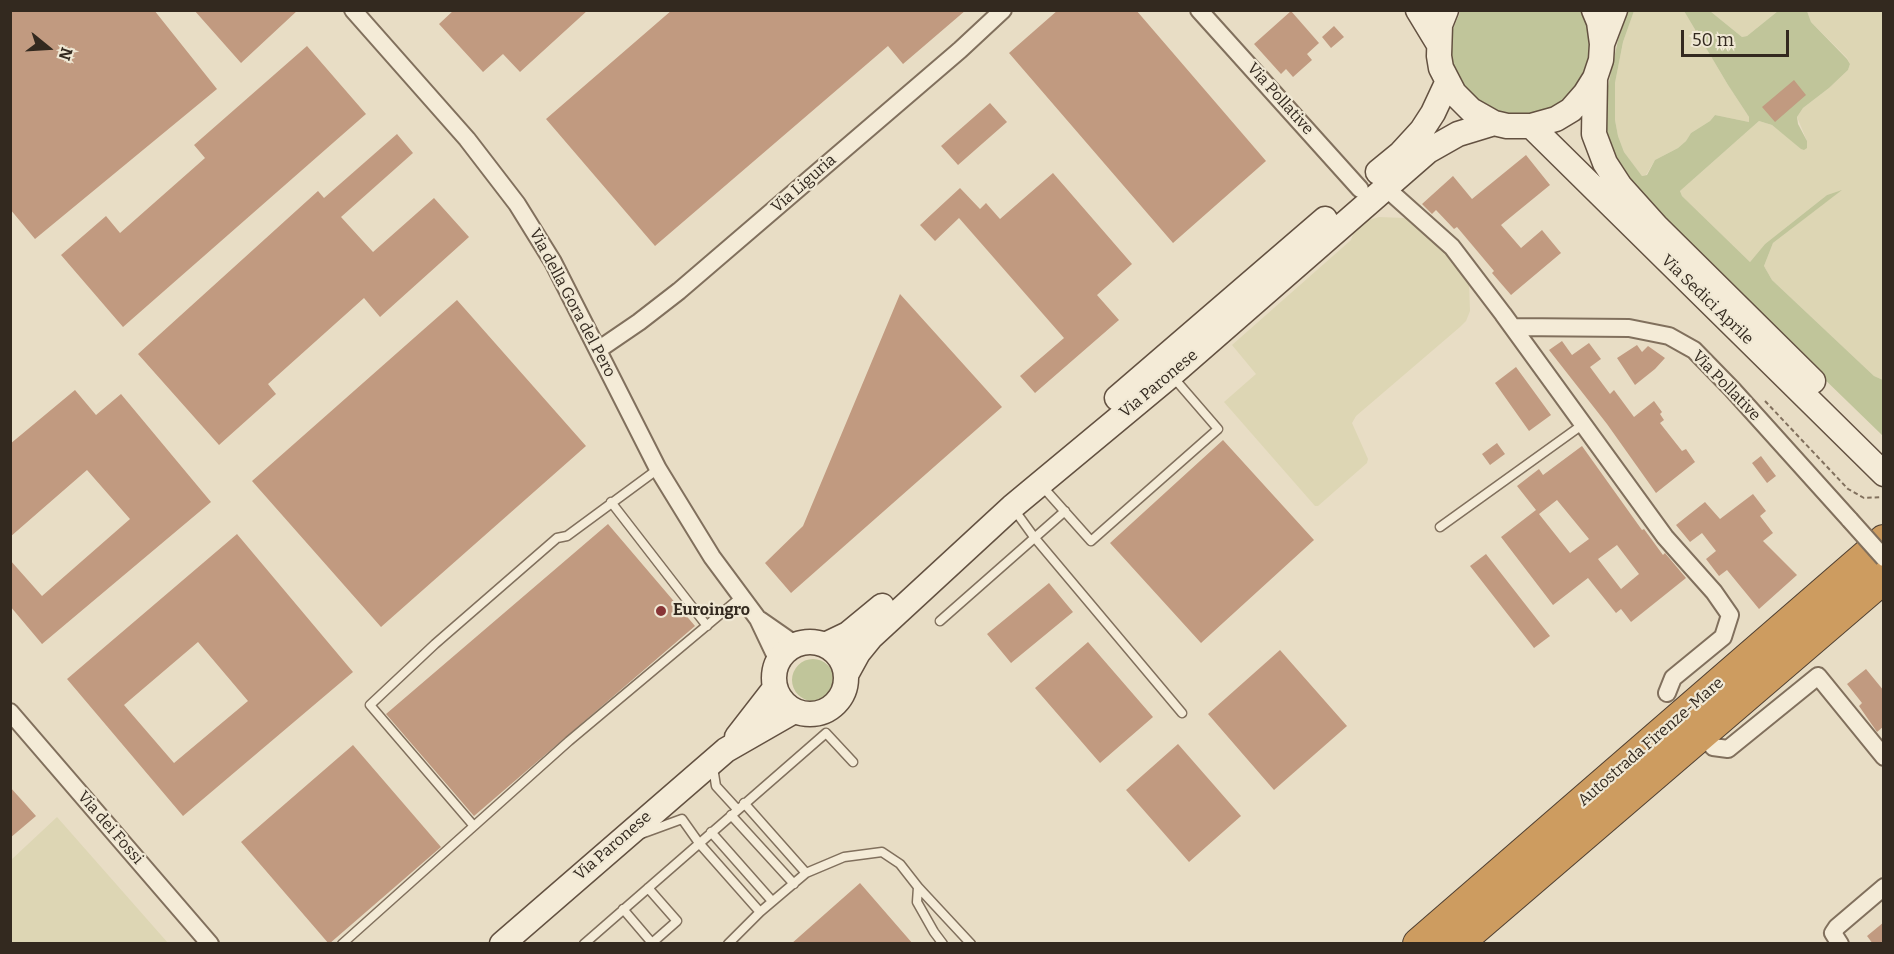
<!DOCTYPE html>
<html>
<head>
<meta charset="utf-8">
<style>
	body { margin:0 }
	#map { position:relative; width:1894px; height:954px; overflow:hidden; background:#e8ddc5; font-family:Bitter,serif }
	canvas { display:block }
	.frame { position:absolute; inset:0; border:12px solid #33291f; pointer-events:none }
	.north { position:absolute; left:18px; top:18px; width:60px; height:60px; -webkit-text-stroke:4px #f0e8d4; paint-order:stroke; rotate:108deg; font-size:16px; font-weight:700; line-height:24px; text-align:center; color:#33291f }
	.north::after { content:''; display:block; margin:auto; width:21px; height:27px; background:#33291f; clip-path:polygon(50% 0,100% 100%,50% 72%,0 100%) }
	.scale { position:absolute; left:1681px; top:30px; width:108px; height:27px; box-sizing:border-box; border:3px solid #33291f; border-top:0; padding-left:8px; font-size:18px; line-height:21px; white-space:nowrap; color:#33291f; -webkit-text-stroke:4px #f0e8d4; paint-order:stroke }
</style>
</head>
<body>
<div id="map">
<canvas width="1894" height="954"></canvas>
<div class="frame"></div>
<div class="north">N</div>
<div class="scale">50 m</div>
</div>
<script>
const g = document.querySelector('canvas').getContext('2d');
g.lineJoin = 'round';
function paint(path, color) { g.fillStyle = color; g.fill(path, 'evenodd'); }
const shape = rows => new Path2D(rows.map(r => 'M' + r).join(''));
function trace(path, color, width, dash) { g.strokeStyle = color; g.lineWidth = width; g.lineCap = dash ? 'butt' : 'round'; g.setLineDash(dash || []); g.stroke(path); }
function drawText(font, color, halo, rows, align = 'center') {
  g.font = font + ' Bitter,serif'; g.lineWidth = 4.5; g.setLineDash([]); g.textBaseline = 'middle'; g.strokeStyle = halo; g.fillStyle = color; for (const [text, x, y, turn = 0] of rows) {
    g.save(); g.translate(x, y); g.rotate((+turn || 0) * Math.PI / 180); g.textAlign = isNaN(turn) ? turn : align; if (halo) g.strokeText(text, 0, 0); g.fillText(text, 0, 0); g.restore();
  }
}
paint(shape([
	[1634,11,1684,11,1728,85,1749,117,1749,122,1715,115,1710,121,1691,133,1686,141,1678,148,1655,160,1646,175,1642,176,1624,152,1618,136,1615,120,1615,83,1623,42],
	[1710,11,1778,11,1747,36,1742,37],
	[1807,11,1883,11,1883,380,1874,376,1772,280,1764,266,1773,243,1840,191,1827,195,1765,244,1750,262,1682,196,1680,191,1759,121,1772,125,1801,148,1807,141,1797,117,1803,108,1829,88,1848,70,1850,64,1847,58,1811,22],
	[1379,217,1405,218,1418,226,1454,259,1469,283,1470,311,1466,321,1460,327,1356,416,1352,423,1368,459,1367,463,1318,506,1315,506,1224,402,1256,374,1232,345,1351,240,1354,231,1361,225,1369,220],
	[57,817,168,943,11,943,11,860]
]), '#ddd6b4');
paint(shape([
	[1461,10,1584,11,1589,19,1592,68,1563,107,1517,120,1474,101,1456,76,1451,60,1450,44,1453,29],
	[1628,11,1634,11,1623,42,1615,83,1615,120,1618,136,1624,152,1642,176,1647,175,1655,160,1678,148,1686,141,1691,133,1710,121,1715,115,1749,122,1749,117,1728,85,1684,11,1710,11,1742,37,1747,36,1778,11,1807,11,1811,22,1847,59,1850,64,1848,70,1829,88,1803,108,1797,117,1798,124,1807,141,1807,148,1804,150,1801,149,1772,125,1759,121,1680,191,1682,196,1750,262,1765,244,1827,195,1842,190,1773,243,1764,266,1772,280,1874,376,1883,380,1883,436,1643,203,1614,161,1606,134,1605,112,1607,91,1618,40],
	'792 680a21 21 0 1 1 42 0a21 21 0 1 1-42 0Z'
]), '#c0c59a');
paint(shape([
	[10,10,154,10,217,89,35,239,10,209],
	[194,10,298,10,241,63],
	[454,10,588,10,520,72,503,54,483,72,439,24],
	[672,10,966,10,903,64,888,46,655,246,546,119],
	[1058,10,1136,10,1266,161,1173,243,1009,53],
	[1291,11,1319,43,1307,54,1312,60,1293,77,1286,69,1281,74,1254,44],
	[1334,26,1344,37,1331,48,1322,37],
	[307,46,366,114,123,327,61,255,106,216,120,233,205,158,194,145],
	[1794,80,1806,95,1775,122,1762,107],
	[990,103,1007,122,958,165,941,146],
	[397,134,413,153,341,217,373,252,434,198,469,237,380,317,364,298,268,384,276,394,219,445,138,354,318,191,324,198],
	[1526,155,1550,185,1501,225,1521,248,1542,230,1561,253,1511,295,1492,273,1494,271,1457,227,1454,229,1436,210,1432,214,1422,204,1453,176,1472,199],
	[1053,173,1132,264,1097,295,1119,320,1035,393,1020,376,1064,338,959,218,935,241,920,225,960,188,980,209,986,203,1000,219],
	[900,294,1002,407,791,593,765,563,803,526],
	[457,300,586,446,381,627,252,481],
	[1562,341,1572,355,1589,343,1601,359,1590,367,1610,394,1614,390,1634,417,1654,401,1662,412,1660,414,1664,420,1660,423,1682,451,1686,449,1695,462,1656,493,1607,424,1549,350],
	[1637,345,1642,352,1648,346,1665,358,1655,369,1635,385,1617,358],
	[1516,367,1551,415,1529,431,1495,383],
	[75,390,96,415,121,394,211,502,42,644,10,606,10,560,42,596,130,519,87,470,10,537,10,444],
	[1223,440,1314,540,1201,643,1110,543],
	[1497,443,1505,454,1490,465,1482,454],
	[1582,446,1642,530,1644,529,1663,555,1665,553,1686,578,1631,622,1621,609,1616,613,1588,578,1553,605,1501,537,1536,510,1517,486,1539,469,1543,475],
	[1557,500,1589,539,1570,553,1539,514],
	[1617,545,1639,574,1621,589,1598,559],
	[1761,456,1776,476,1767,483,1752,463],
	[1753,494,1766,511,1760,516,1773,533,1763,541,1797,575,1759,609,1727,570,1719,576,1706,559,1716,551,1702,533,1690,542,1676,525,1705,502,1720,519],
	[608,524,695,626,474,816,386,714],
	[237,534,353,672,183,816,67,679],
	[198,642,248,701,174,763,124,705],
	[1486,554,1550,636,1534,648,1470,566],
	[1049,583,1073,612,1011,663,987,634],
	[1088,642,1153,717,1100,763,1035,688],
	[1280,650,1347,726,1274,790,1208,714],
	[1866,669,1884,691,1884,726,1877,732,1859,706,1862,703,1847,684],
	[1178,744,1241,816,1189,862,1126,790],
	[353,745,441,847,329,944,241,842],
	[10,787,36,816,10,838],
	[860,883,913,944,791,944],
	[1884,922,1884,944,1873,944,1867,936]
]), '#c19a80');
const lane = shape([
	[1042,486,1091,541,1218,429,1173,377],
	[611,502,707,626],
	[1013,508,1034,537,1182,713],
	[1440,527,1582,425],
	[940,621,1065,511],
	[713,767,716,786,737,809],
	[744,803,806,873],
	[731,815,794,884],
	[473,825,370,705,435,644,557,538,567,536,658,469],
	[711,832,772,901],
	[641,834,682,819,699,843,760,912],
	[918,887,971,944],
	[623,909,652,943,677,921,648,888],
	[342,944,569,741,742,596],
	[584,944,826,733,853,762],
	[728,944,760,912,806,873,844,857,882,852,900,864,918,887,917,902,934,932,943,944]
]);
const street = shape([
	[353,10,467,139,517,204,553,262,658,469,712,557,758,619,778,661],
	[1199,10,1360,189],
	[1386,188,1452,247,1503,314,1665,537,1714,592,1730,615,1723,637,1673,678,1667,693],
	[1513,327,1629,328,1669,336,1685,345,1694,350,1732,389,1850,520],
	[598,350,639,322,679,291,960,50,1003,10],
	[760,620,796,645],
	[10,712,210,944],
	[1713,747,1728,749,1818,676,1884,757],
	[1840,944,1833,933,1837,927,1884,887]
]);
const secondary = shape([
	[1418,10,1438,43],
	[1446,10,1440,25,1439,56,1441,68,1454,93,1471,110,1494,123,1507,126,1531,126,1556,119,1571,110,1585,94,1595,78,1601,60,1602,44,1599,22,1594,10],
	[1602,44,1615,10],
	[1595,78,1594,134,1605,163,1620,186,1656,226,1813,381],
	[1531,126,1884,474],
	[1378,172,1400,154,1422,130,1433,113,1447,83],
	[1117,398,1325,219],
	'774 678a36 36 0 1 1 72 0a36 36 0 1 1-72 0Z',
	[825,645,848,634,882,606],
	[847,673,858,653,871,637,1012,507,1171,375,1428,151,1458,134,1494,123],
	[737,737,775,688],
	[502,944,726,750,794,711]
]);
const highway = shape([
	[1419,944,1884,541],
	[1456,944,1884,577]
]);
trace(lane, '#81705d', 11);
trace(street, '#81705d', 20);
trace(secondary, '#635141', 27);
trace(highway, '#4f3f31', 34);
trace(shape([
	[1765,401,1848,489,1864,498,1884,497]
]), '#81705d', 2, [4.5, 3]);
trace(lane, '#f4ebd7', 8);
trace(street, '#f4ebd7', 16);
trace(secondary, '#f4ebd7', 24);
trace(highway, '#cd9c60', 32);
const streetBridge = shape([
	[1850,520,1884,558]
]);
trace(streetBridge, '#81705d', 20, []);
trace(streetBridge, '#f4ebd7', 16);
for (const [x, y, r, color] of [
	[661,611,6,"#883536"]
]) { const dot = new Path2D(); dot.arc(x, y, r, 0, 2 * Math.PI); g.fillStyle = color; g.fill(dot); trace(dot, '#f0e8d4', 2); }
drawText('16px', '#33291f', '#f0e8d4', [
	["Via Pollative",1280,99,48],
	["Via Liguria",804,184,-41],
	["Via Sedici Aprile",1707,300,44],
	["Via della Gora del Pero",572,303,62],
	["Via Paronese",1159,384,-40],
	["Via Pollative",1726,386,46],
	["Autostrada Firenze-Mare",1651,742,-41],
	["Via dei Fossi",110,828,49],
	["Via Paronese",613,846,-41]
]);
drawText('bold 16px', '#33291f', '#f0e8d4', [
	["Euroingro",673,611]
], 'left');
</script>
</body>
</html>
